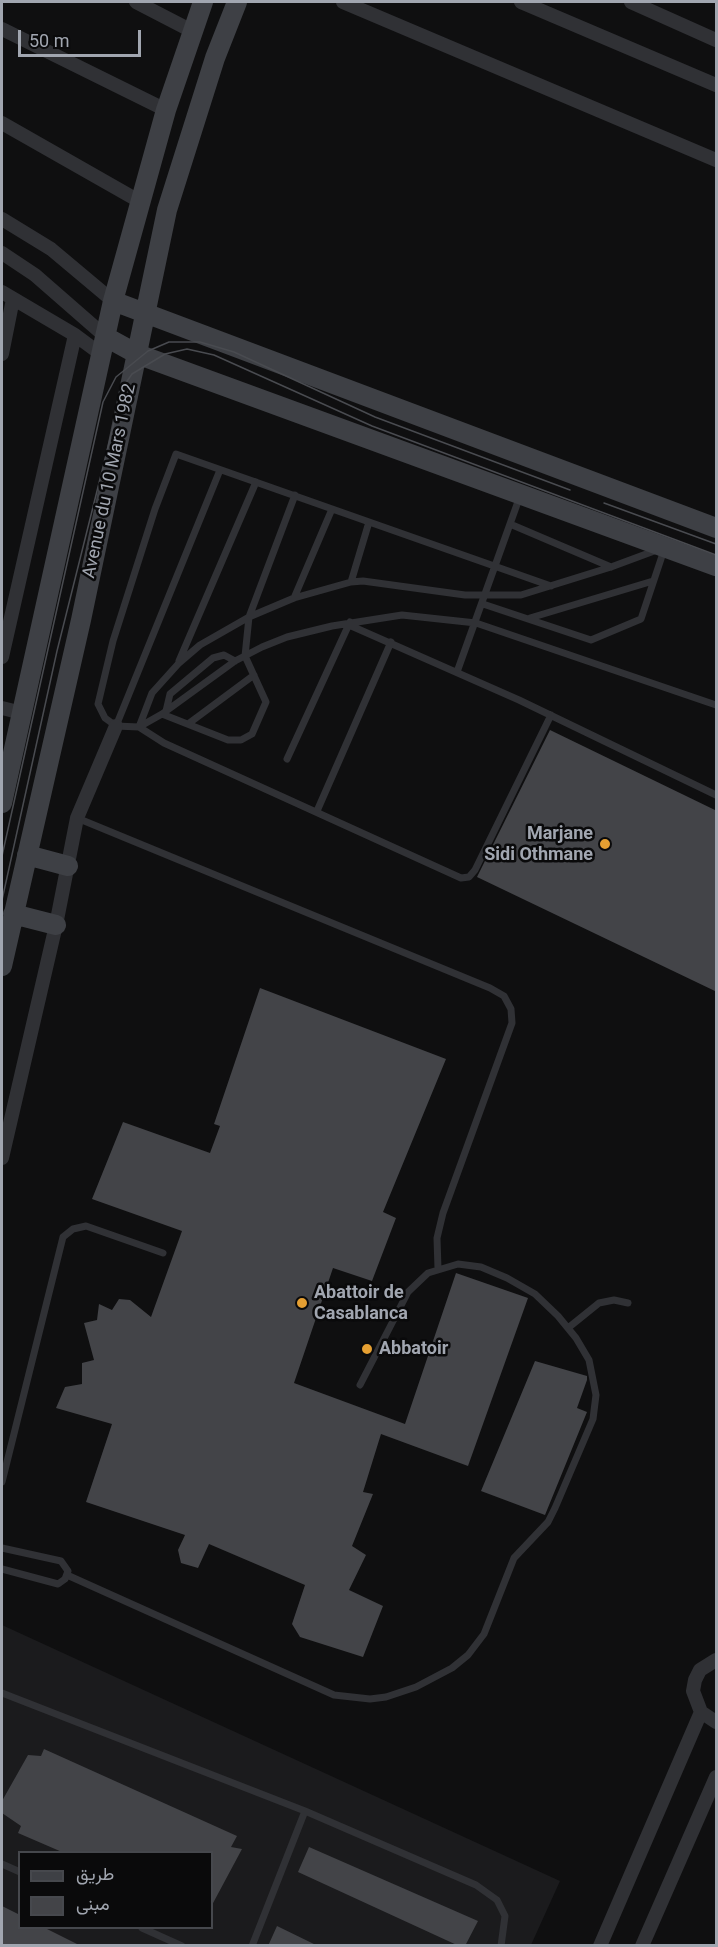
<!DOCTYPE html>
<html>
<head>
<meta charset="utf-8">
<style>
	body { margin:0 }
	#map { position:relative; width:718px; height:1947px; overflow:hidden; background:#0f0f10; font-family:Roboto,Vazirmatn,sans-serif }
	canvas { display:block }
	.frame { position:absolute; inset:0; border:3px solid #a1a6b0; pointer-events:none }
	.legend { position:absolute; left:18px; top:1851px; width:195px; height:78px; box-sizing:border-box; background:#0a0a0b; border:2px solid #46484d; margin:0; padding:8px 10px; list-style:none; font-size:18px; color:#a1a6b0 }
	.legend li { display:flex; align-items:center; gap:12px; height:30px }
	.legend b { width:30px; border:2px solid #46484d }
	.scale { position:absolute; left:18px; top:30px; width:123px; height:27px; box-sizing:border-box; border:3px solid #a1a6b0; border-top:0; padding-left:8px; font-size:18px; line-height:21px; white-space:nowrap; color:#a1a6b0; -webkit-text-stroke:4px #0a0a0b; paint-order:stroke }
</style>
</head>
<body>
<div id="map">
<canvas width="718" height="1947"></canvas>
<div class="frame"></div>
<ul class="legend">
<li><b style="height:8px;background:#3e4045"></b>طريق</li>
<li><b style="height:16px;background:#434448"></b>مبنى</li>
</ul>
<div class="scale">50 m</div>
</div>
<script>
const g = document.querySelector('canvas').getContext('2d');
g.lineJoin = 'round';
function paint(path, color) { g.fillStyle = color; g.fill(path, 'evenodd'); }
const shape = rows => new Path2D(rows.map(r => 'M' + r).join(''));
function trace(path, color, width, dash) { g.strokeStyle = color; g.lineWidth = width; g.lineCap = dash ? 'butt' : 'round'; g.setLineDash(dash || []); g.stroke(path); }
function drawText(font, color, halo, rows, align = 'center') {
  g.font = font + ' Roboto,sans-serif'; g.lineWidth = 5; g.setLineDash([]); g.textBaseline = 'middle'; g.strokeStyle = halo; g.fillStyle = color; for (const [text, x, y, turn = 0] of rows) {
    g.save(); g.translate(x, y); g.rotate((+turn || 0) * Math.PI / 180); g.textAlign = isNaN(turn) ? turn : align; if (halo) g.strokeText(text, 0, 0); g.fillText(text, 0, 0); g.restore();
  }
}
paint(shape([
	[2,1625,560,1881,531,1945,2,1946],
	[20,1852,212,1852,212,1928,20,1928]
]), '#1b1b1d');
paint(shape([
	[550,730,717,811,717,992,477,877],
	[260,988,446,1059,383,1212,396,1218,372,1281,333,1268,294,1383,405,1424,456,1273,528,1298,468,1466,381,1434,363,1492,373,1494,352,1546,366,1555,349,1590,383,1606,363,1657,300,1637,292,1624,305,1585,209,1544,198,1568,181,1563,178,1550,185,1535,86,1502,112,1424,56,1408,65,1387,82,1384,82,1363,94,1360,84,1323,97,1320,99,1304,112,1310,119,1299,130,1300,151,1317,182,1231,92,1199,123,1122,210,1153,220,1126,214,1124],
	[535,1361,587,1376,587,1380,577,1408,587,1412,545,1515,481,1491],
	[44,1749,237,1836,231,1847,242,1849,212,1905,212,1852,62,1852,18,1833,21,1826,2,1813,2,1801,28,1755,41,1756],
	[309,1847,478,1921,465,1946,459,1946,298,1872],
	[2,1906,20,1915,20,1928,45,1928,81,1946,2,1946],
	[277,1926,318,1946,268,1946]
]), '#434448');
trace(shape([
	[220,470,116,726,105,718,98,704,113,641,155,509,176,454,551,586],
	[510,524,611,567],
	[351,582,369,522],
	[294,598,332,509],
	[530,618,653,581],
	[349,625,519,700,716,795],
	[179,661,256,482],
	[457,672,520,496],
	[166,711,170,694,213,658,224,655,235,661],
	[162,714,228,740,241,740,252,734,266,702,245,656,249,617,294,598,351,582,363,581,465,595,521,595,611,567,665,547,641,619,591,640,483,604],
	[188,724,254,675],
	[116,726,139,727,164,743,461,878,469,877,475,870,551,715],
	[139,727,162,714,235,661,262,647,287,637,332,626,402,615,476,623,716,705],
	[139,727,152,693,179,663,200,645,249,617,295,495],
	[287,759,350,622],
	[317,811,391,642],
	[77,818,490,988,504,996,511,1009,512,1023,443,1213,437,1238,438,1269],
	[568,1328,599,1303,614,1300,628,1303],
	[2,1482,63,1237,73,1229,86,1226,163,1253],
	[2,1548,61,1561,68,1571,65,1579,58,1584,2,1569],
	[67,1575,334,1695,370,1699,386,1697,416,1687,452,1668,468,1655,484,1634,514,1558,548,1522,555,1508,593,1419,596,1395,589,1360,576,1338,558,1316,535,1294,507,1278,481,1267,458,1264,428,1273,408,1292,360,1385],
	[2,1693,305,1811,476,1885,497,1900,505,1916,501,1946],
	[2,1864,20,1872],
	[142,1928,182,1946],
	[252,1946,305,1811]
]), '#303135', 7);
trace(shape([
	[136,2,192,31],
	[343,2,716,160],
	[521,2,716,85],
	[631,2,716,40],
	[2,29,166,110],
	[2,123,139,201],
	[2,219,51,249,113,301],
	[2,253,35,275,106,337],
	[2,292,75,335,102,355],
	[2,354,13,299],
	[2,657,75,335],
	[2,708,22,713],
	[2,1158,56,925,77,818,116,726],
	[716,1660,700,1670,695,1680,693,1691,701,1712,716,1722],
	[600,1946,701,1712],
	[642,1946,716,1777]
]), '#303135', 14);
trace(shape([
	[113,301,716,528],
	[106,337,137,354,716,566],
	[2,803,113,301,166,110,203,2],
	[27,855,68,866],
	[13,914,56,925],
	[2,966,81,620,167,210,215,58,237,2]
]), '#3e4045', 20);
trace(shape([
	[604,503,716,544],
	[2,856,103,402,116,377,148,351,169,342,200,342,234,352,375,417,570,490],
	[2,900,57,651,123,387,132,374,165,354,187,349,214,355,372,426,716,555]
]), '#494b50', 1.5);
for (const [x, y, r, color] of [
	[605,844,6,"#e59f32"],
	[302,1303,6,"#e59f32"],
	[367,1349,6,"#e59f32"]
]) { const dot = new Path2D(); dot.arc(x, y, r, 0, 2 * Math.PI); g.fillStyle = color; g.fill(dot); trace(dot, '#0a0a0b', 2); }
drawText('18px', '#a1a6b0', '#0a0a0b', [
	["Avenue du 10 Mars 1982",110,481,-78]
]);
drawText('bold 18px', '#a1a6b0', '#0a0a0b', [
	["Marjane",593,834,"right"],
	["Sidi Othmane",593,855,"right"],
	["Abattoir de",314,1293],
	["Casablanca",314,1314],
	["Abbatoir",379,1349]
], 'left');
</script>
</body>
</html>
